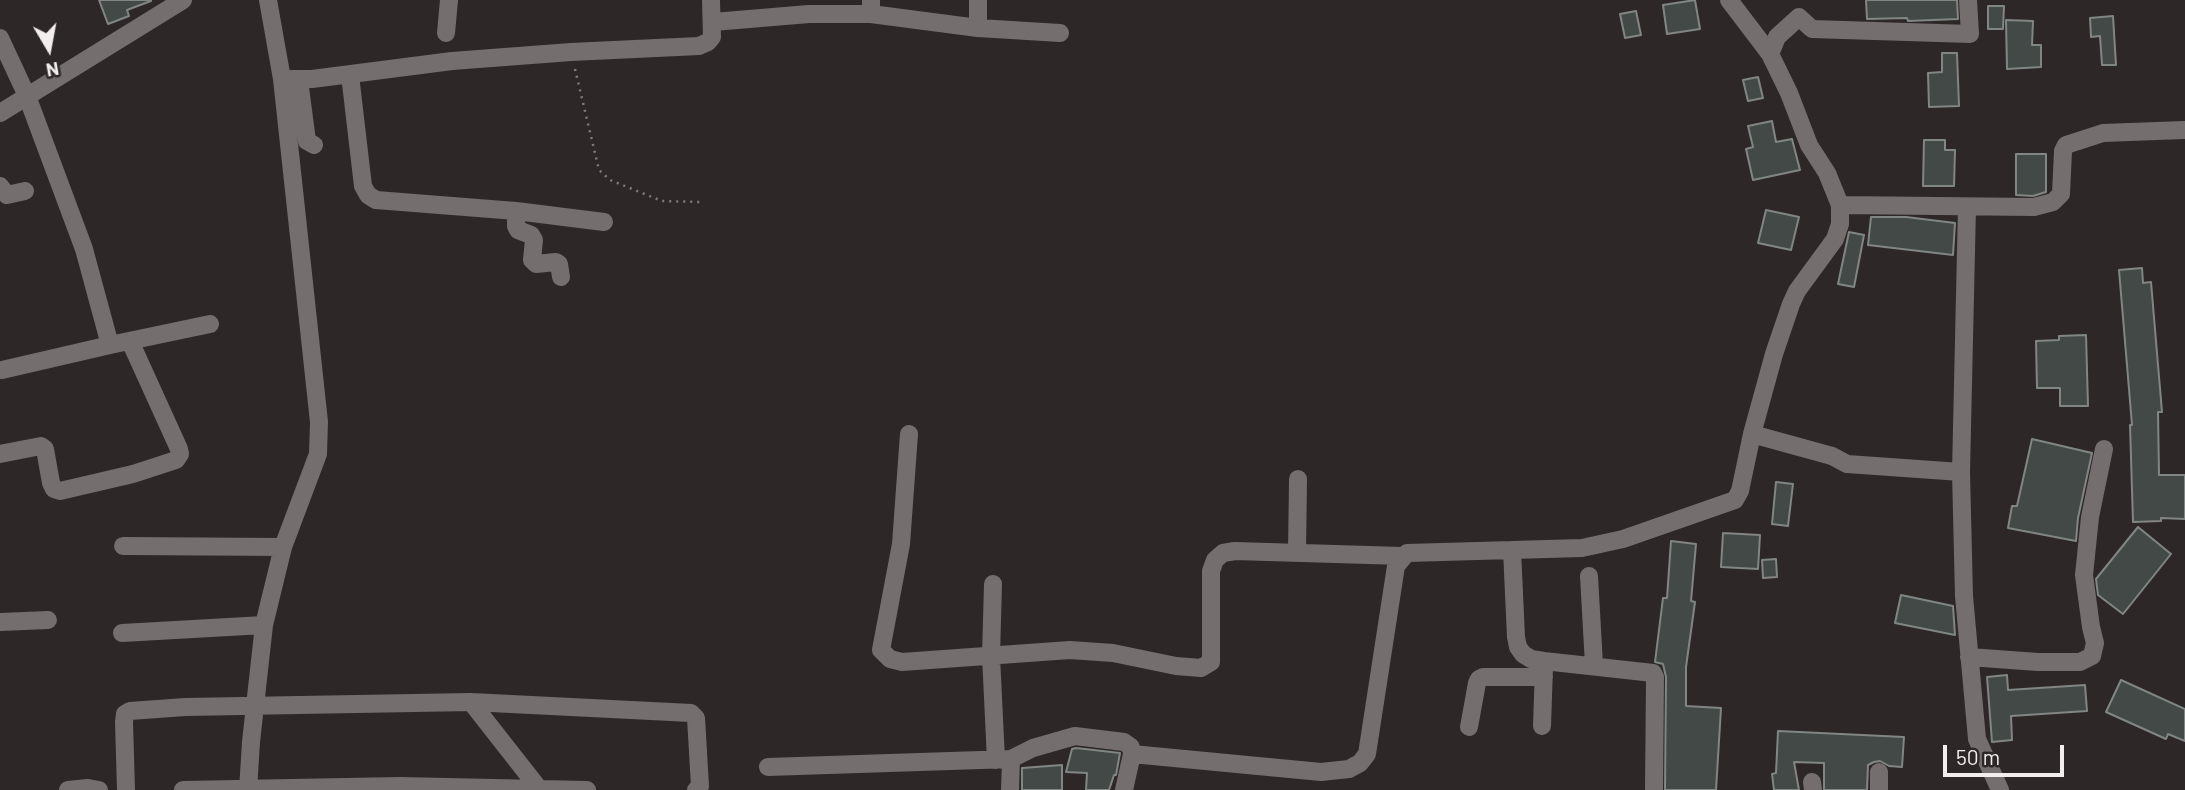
<!DOCTYPE html>
<html>
<head>
<meta charset="utf-8">
<style>
	body { margin:0 }
	#map { position:relative; width:2185px; height:790px; overflow:hidden; background:#2d2728; font-family:Barlow,sans-serif }
	canvas { display:block }
	.north { position:absolute; left:14px; top:14px; width:70px; height:70px; -webkit-text-stroke:5px #2d2728; paint-order:stroke; rotate:170deg; font-size:19px; font-weight:700; line-height:28px; text-align:center; color:#f2eeee }
	.north::after { content:''; display:block; margin:auto; width:24px; height:32px; background:#f2eeee; clip-path:polygon(50% 0,100% 100%,50% 72%,0 100%) }
	.scale { position:absolute; left:1943px; top:745px; width:121px; height:32px; box-sizing:border-box; border:4px solid #f2eeee; border-top:0; padding-left:9px; font-size:21px; line-height:24px; white-space:nowrap; color:#f2eeee; -webkit-text-stroke:5px #2d2728; paint-order:stroke }
</style>
</head>
<body>
<div id="map">
<canvas width="2185" height="790"></canvas>
<div class="north">N</div>
<div class="scale">50 m</div>
</div>
<script>
const g = document.querySelector('canvas').getContext('2d');
g.lineJoin = 'round';
function paint(path, color) { g.fillStyle = color; g.fill(path, 'evenodd'); }
const shape = rows => new Path2D(rows.map(r => 'M' + r).join(''));
function trace(path, color, width, dash) { g.strokeStyle = color; g.lineWidth = width; g.lineCap = dash ? 'butt' : 'round'; g.setLineDash(dash || []); g.stroke(path); }
const building = shape([
	[99,0,151,0,151,1,127,10,129,16,108,24,99,0],
	[1695,0,1700,29,1667,34,1663,5,1695,0],
	[1866,0,1957,0,1958,19,1908,21,1907,18,1867,19,1866,0],
	[1988,6,2004,6,2003,29,1988,29,1988,6],
	[1636,11,1641,35,1625,38,1620,14,1636,11],
	[2113,16,2116,65,2102,65,2100,36,2091,37,2090,18,2113,16],
	[2006,20,2033,21,2032,45,2041,45,2041,67,2007,69,2006,20],
	[1942,53,1957,53,1959,106,1929,107,1928,73,1942,72,1942,53],
	[1758,77,1763,98,1748,101,1743,80,1758,77],
	[1772,121,1776,142,1792,139,1800,170,1753,180,1746,149,1753,147,1748,126,1772,121],
	[1924,140,1945,140,1945,150,1955,150,1954,186,1923,186,1924,140],
	[2016,154,2046,154,2046,192,2033,196,2016,195,2016,154],
	[1766,210,1799,217,1791,250,1758,243,1766,210],
	[1871,217,1906,217,1955,223,1953,255,1868,245,1871,217],
	[1849,232,1864,235,1854,287,1838,284,1849,232],
	[2142,268,2143,283,2151,282,2162,412,2158,412,2159,475,2185,475,2185,519,2161,518,2161,521,2133,522,2130,425,2132,425,2119,270,2142,268],
	[2086,335,2088,406,2060,406,2060,388,2037,388,2036,341,2059,340,2059,336,2086,335],
	[2032,439,2092,453,2078,518,2076,541,2008,528,2012,506,2017,506,2032,439],
	[1776,482,1793,484,1788,526,1772,524,1776,482],
	[2138,527,2171,554,2123,614,2098,595,2096,579,2138,527],
	[1723,533,1760,535,1758,569,1721,567,1723,533],
	[1671,541,1696,544,1691,601,1695,602,1686,667,1686,706,1721,708,1716,790,1665,790,1666,677,1663,664,1655,662,1663,598,1667,598,1671,541],
	[1776,559,1777,577,1763,578,1762,560,1776,559],
	[1901,595,1953,606,1955,635,1895,623,1901,595],
	[2007,675,2008,690,2085,685,2087,711,2011,716,2012,740,1992,742,1987,677,2007,675],
	[2121,680,2185,709,2185,741,2168,734,2166,739,2106,712,2121,680],
	[1778,731,1904,737,1902,767,1889,766,1880,761,1874,762,1868,765,1867,790,1824,790,1824,763,1794,762,1799,790,1774,790,1772,774,1776,773,1778,731],
	[1076,748,1120,753,1116,775,1114,775,1109,790,1086,790,1087,773,1066,772,1072,749,1076,748],
	[1062,765,1062,790,1022,790,1022,768,1062,765]
]);
paint(building, '#434947');
trace(building, '#808684', 2);
trace(shape([
	[575,69,599,170,610,180,662,201,700,202]
]), '#817b7c', 2.5, [2, 5]);
trace(shape([
	[871,14,978,28,978,0],
	[713,22,809,14,871,14,871,0],
	[978,28,1060,33],
	[446,33,449,0],
	[0,38,27,96,84,249,110,345,210,324],
	[1770,54,1777,37,1799,17,1812,29,1970,34,1968,0],
	[350,75,363,186,368,195,376,200,516,211,516,226,518,230,531,235,534,240,532,260,536,264,556,262,559,264,561,277],
	[282,79,312,79,452,61,571,52,699,46,708,42,712,37,711,0],
	[299,80,307,141,314,145],
	[0,113,183,0],
	[0,186,7,195,25,191],
	[1840,205,2034,207,2053,202,2061,194,2063,151,2066,145,2103,133,2184,130],
	[1967,207,1961,472,1964,596,1977,739,2000,790],
	[516,211,604,222],
	[2,370,110,345],
	[909,434,901,544,881,650,890,659,902,662,1070,650,1113,653,1176,666,1201,668,1211,662,1211,571,1215,560,1223,553,1235,551,1402,556],
	[1752,434,1832,456,1847,464,1961,472],
	[0,454,41,446,45,449,51,483,54,489,60,491,133,474,176,460,180,454,179,449,130,341],
	[123,546,283,547],
	[1512,550,1516,637,1518,647,1523,654,1531,659,1544,661,1653,673,1655,677,1654,790],
	[1297,553,1298,479],
	[1589,576,1594,665],
	[993,584,991,656,996,760],
	[0,622,48,620],
	[122,633,264,625],
	[1969,657,2038,662,2080,662,2092,656,2095,643,2091,627,2084,575,2090,517,2104,449],
	[471,702,540,790],
	[1542,726,1544,667],
	[1469,727,1477,683,1479,679,1483,677,1544,677],
	[1011,759,1033,748,1075,736,1124,742,1131,747,1132,754],
	[768,767,1011,759,1010,790],
	[1812,782,1813,790],
	[68,790,88,788,99,790],
	[126,790,124,722,125,714,130,711,185,707,471,702,691,713,696,718,700,786,696,790],
	[183,790,400,786,587,790],
	[248,790,251,742,264,625,283,547,318,454,319,422,282,79,268,0],
	[1124,790,1132,754,1321,772,1349,769,1360,763,1367,754,1396,566,1407,553,1582,548,1623,539,1735,500,1740,491,1752,434,1774,354,1791,304,1797,291,1835,239,1840,224,1840,205,1827,173,1809,145,1789,93,1770,54,1729,0],
	[1879,790,1879,772]
]), '#756e6f', 18);
</script>
</body>
</html>
